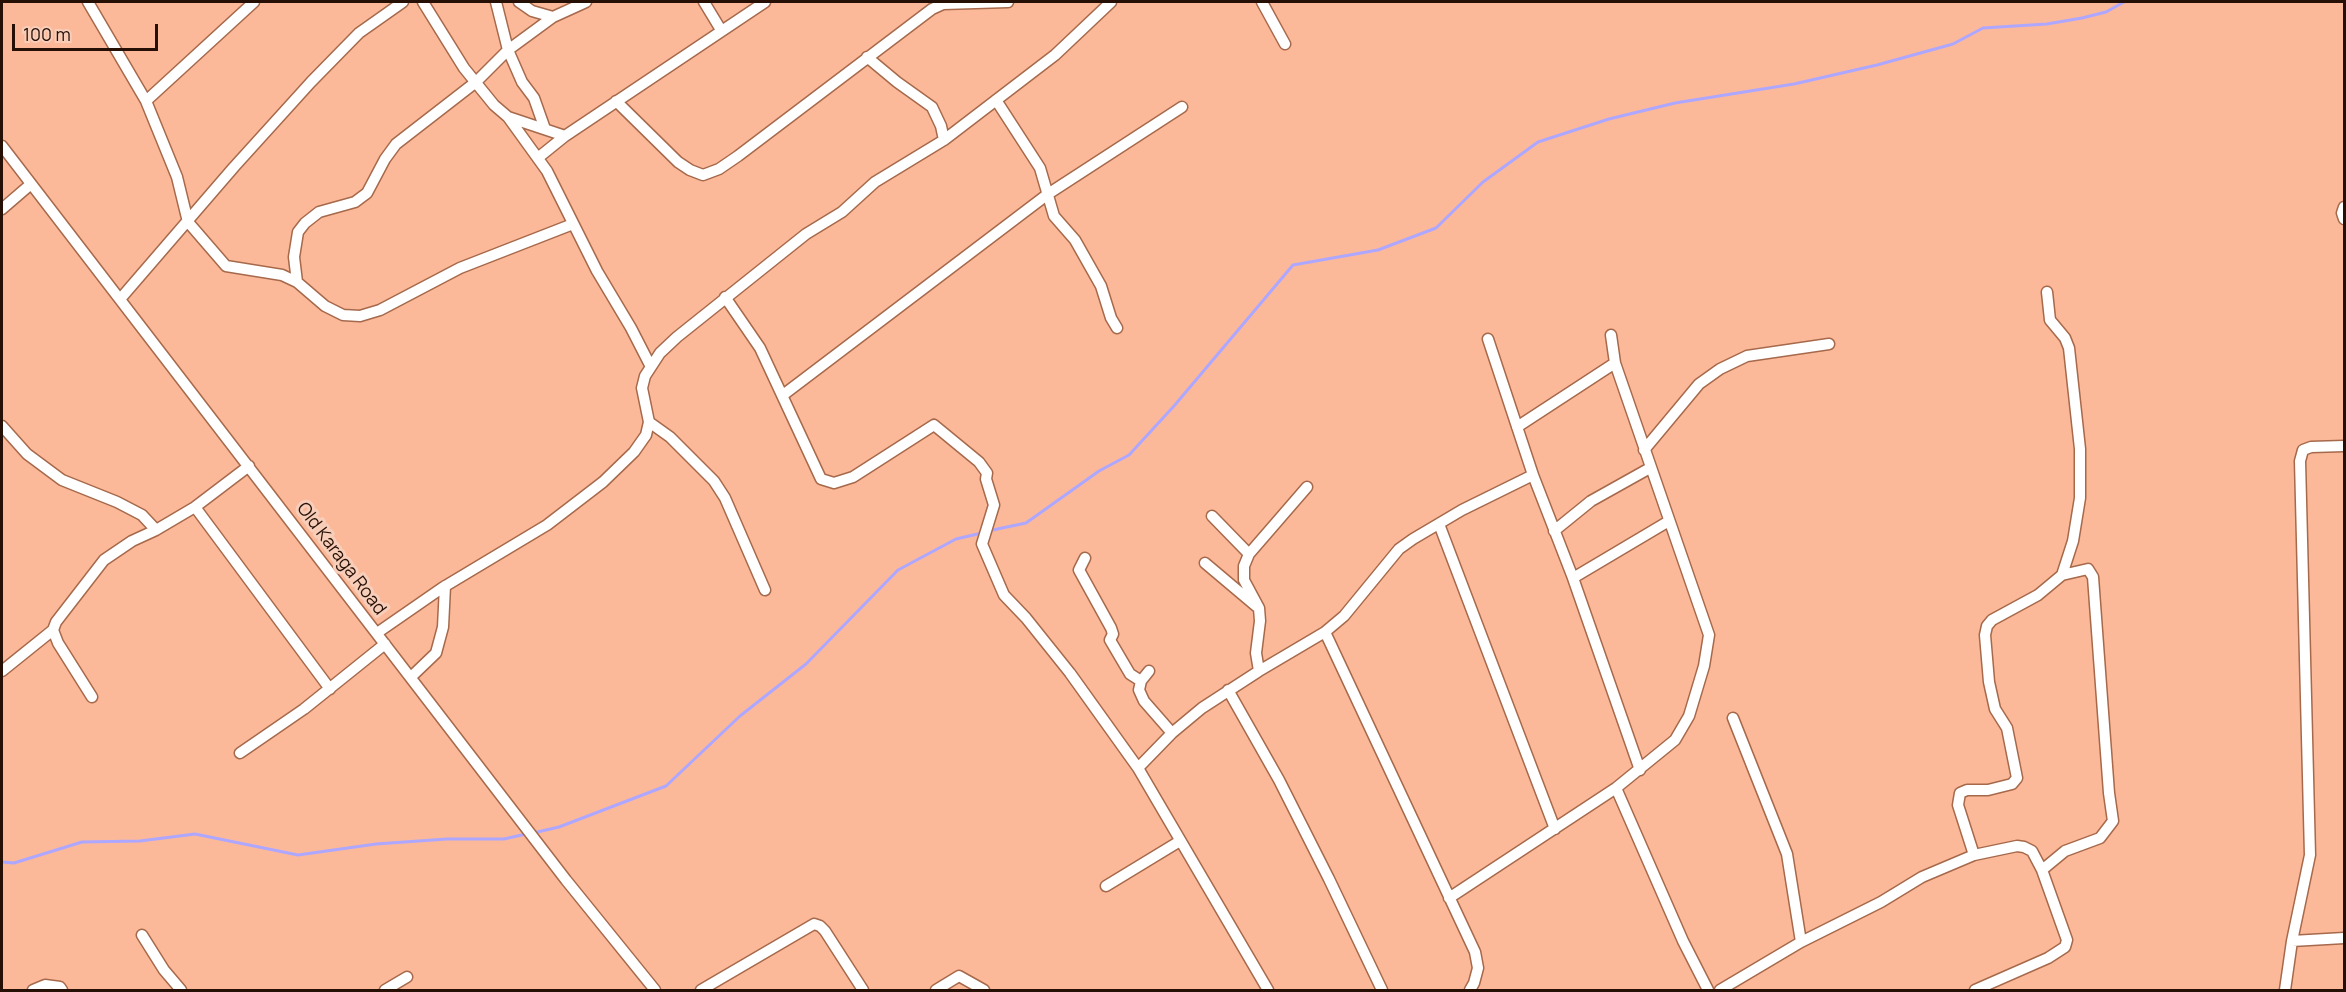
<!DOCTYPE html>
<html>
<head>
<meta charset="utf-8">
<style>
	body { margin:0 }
	#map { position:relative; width:2346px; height:992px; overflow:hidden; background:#fcb999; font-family:Manrope,sans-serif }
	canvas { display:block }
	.frame { position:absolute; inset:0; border:3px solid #260f04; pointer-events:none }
	.scale { position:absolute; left:12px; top:24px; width:146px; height:27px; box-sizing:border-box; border:3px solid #260f04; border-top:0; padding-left:8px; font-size:18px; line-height:21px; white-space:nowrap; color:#260f04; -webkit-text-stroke:4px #f7ceba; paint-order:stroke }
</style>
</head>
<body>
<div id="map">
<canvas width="2346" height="992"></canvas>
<div class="frame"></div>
<div class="scale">100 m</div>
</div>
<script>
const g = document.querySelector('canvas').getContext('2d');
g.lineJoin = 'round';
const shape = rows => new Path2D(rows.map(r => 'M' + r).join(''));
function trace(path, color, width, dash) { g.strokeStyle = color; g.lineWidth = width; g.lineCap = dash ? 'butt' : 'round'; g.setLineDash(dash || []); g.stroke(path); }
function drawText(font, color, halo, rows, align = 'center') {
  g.font = font + ' Manrope,sans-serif'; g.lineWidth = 6; g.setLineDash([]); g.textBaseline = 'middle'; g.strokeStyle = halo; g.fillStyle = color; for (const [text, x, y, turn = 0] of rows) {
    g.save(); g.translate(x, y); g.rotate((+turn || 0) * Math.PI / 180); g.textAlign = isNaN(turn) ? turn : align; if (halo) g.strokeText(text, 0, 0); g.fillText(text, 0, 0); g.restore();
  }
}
trace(shape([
	[988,531,1026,523,1099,471,1129,455,1174,406,1293,265,1378,250,1436,228,1483,182,1538,142,1609,119,1675,103,1794,84,1877,65,1953,44,1983,28,2047,24,2082,18,2106,12,2124,2],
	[533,833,559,827,666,786,740,716,806,664,898,570,956,539,982,533],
	[2,862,14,863,82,842,140,841,195,834,298,855,376,844,447,839,504,839,526,834]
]), '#aea7ff', 3);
const minor = shape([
	[88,2,146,101,177,177,188,222,226,266,282,275,297,282,325,306,343,315,360,316,380,310,460,268,573,224],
	[423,2,464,68,494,105,508,117,565,136],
	[496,2,508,50,522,82,534,98,545,129],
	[519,2,532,11,553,17],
	[704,2,721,30],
	[1262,2,1285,44],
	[867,57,897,82,932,107,941,126,944,140],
	[996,100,1040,168,1054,216,1075,240,1101,286,1111,318,1117,328],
	[146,101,254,2],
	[616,101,678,162,690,170,703,175,719,169,738,156,932,9,943,4,1008,2],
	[508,117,547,171,597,271,631,328,651,367],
	[2,146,566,880,655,990],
	[539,157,565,136,765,2],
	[2344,207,2342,213,2344,219],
	[2,209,31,184],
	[297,282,294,257,298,232,305,223,319,212,355,202,367,193,385,159,396,144,476,82,508,50,553,17,586,2],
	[2047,292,2050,320,2065,338,2069,348,2080,449,2080,498,2073,541,2062,575],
	[725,297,760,348,821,479,834,483,853,477,934,425,979,462,987,473,986,479,994,505,982,544,1004,595,1026,618,1070,673,1138,768],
	[121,298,234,167,311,82,359,33,403,2],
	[1488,339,1533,475,1573,578,1640,770],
	[783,395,1048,194,1182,107],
	[649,422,670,437,714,481,725,498,765,590],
	[2,426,27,454,62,480,117,502,142,515,156,530],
	[1517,427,1615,363],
	[1644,450,1699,384,1720,369,1747,356,1829,344],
	[195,507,330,689],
	[1212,516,1249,554,1244,566,1244,580,1259,608,1260,621,1256,653,1259,671],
	[1439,524,1555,829],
	[1554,531,1591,501,1650,468],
	[1249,554,1307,487],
	[1085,558,1079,570,1111,628,1113,634,1110,640,1130,674,1141,681],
	[1205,563,1256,606],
	[1573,578,1669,521],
	[1325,632,1475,952,1478,968,1474,983,1470,990],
	[377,633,442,588,547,525,603,482,634,452,646,435,649,422,642,388,645,376,660,353,677,337,806,234,842,212,875,182,944,140,1055,55,1111,2],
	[2,671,53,630],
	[1149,671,1141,681,1139,690,1144,701,1172,733],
	[411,677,436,653,443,627,445,586],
	[1228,690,1279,780,1329,879,1382,990],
	[92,697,58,643,53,630,56,622,104,560,132,541,156,530,195,507,249,466],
	[1733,718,1787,854,1801,942],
	[240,753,304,709,385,644],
	[1616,788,1683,941,1708,990],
	[1974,855,1958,805,1960,793,1967,790,1988,790,2012,784,2017,778,2007,728,1995,709,1989,682,1985,635,1987,626,1992,620,2038,595,2062,575,2088,569,2093,577,2109,793,2113,821,2100,838,2065,851,2042,870],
	[1106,886,1180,841],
	[1449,898,1616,788,1675,740,1689,716,1704,666,1709,635,1615,363,1611,335],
	[142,935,164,970,181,990],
	[2292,941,2344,938],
	[33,990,45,985,60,987,62,990],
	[385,990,407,977],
	[701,990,814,924,820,926,825,931,863,990],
	[936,990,959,976,984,990],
	[1268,990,1138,768,1172,733,1202,708,1259,671,1325,632,1344,616,1399,549,1413,539,1462,510,1533,475],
	[1720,990,1801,942,1881,902,1922,877,1974,855,2017,846,2024,847,2032,851,2042,870,2067,940,2065,947,2048,958,1975,990],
	[2285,990,2292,941,2310,855,2300,461,2303,450,2311,447,2344,446]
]);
trace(minor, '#a6694b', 13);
trace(minor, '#fff', 10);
drawText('18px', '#260f04', '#f7ceba', [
	["Old Karaga Road",341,559,53]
]);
</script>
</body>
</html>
